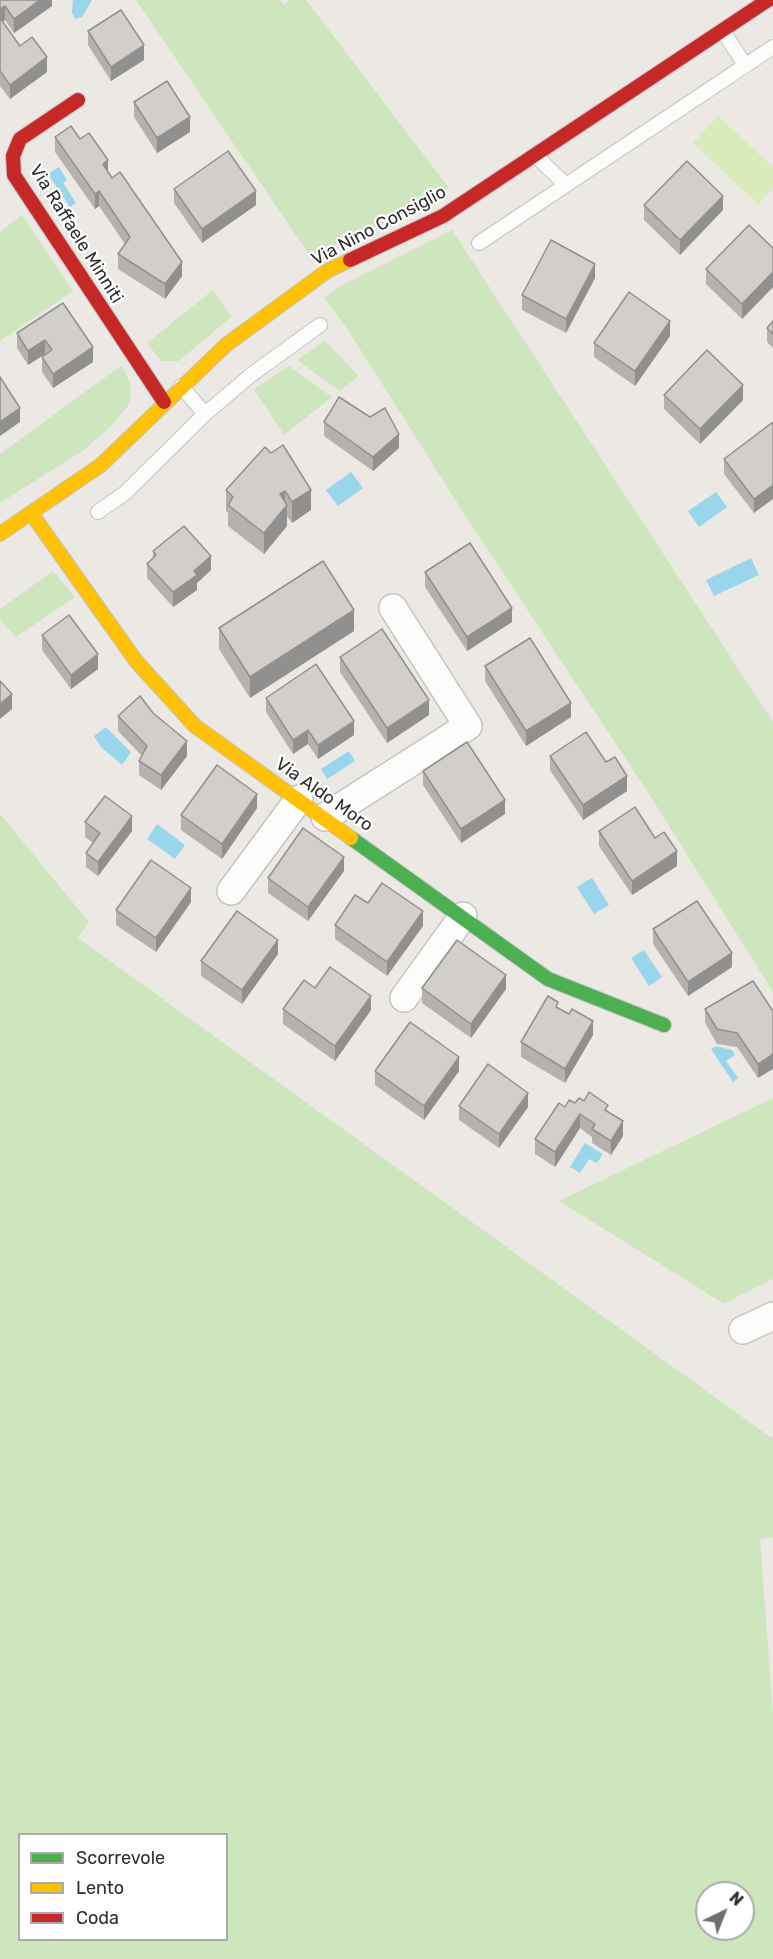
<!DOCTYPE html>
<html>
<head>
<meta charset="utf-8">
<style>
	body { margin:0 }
	#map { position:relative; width:773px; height:1959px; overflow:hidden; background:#ece8e4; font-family:Rubik,sans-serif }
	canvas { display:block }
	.legend { position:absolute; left:18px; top:1833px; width:210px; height:108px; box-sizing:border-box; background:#fff; border:2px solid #ababab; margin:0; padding:8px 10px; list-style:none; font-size:18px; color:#2e2e2e }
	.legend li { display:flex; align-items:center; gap:12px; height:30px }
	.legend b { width:30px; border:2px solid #ababab }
	.north { position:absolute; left:695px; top:1881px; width:60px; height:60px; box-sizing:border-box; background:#fff; border:2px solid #ababab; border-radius:50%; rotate:43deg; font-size:16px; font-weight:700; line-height:24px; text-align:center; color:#2e2e2e }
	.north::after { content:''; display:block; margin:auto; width:21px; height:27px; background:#706f6e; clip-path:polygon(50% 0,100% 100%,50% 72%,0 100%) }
</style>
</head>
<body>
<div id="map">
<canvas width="773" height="1959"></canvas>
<ul class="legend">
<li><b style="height:8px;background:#4caf50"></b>Scorrevole</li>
<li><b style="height:8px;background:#ffc107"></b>Lento</li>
<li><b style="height:8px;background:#c62828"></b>Coda</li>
</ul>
<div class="north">N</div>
</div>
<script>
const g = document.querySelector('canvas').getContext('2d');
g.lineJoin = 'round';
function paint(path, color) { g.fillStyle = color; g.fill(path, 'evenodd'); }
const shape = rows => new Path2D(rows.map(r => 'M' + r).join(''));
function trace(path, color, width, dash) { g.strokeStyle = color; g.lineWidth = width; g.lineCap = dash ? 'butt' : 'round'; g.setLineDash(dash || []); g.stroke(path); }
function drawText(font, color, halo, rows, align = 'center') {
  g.font = font + ' Rubik,sans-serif'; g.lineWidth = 4.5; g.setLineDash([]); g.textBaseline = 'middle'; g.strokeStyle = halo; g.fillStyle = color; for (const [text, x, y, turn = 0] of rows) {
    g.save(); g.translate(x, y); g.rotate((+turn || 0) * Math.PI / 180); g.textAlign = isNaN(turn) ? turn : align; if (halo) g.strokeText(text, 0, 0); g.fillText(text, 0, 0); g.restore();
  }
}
paint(shape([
	[136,0,280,0,284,5,290,0,306,0,449,188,408,212,324,250,312,259],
	[22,215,73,291,0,341,0,232],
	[452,230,773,722,773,992,649,794,470,523,346,327,324,298,342,285],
	[213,290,231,317,179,361,161,361,147,343],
	[325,341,359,376,340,391,297,360],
	[122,365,131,386,130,399,128,406,112,425,84,450,0,503,0,454],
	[289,366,332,397,284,435,254,389],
	[53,571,75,597,16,637,0,620,0,609],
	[0,814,89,922,78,938,773,1439,773,1537,760,1539,773,1715,773,1959,0,1959],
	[20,1834,226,1834,226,1940,20,1940],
	[707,1893,743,1893,743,1929,707,1929],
	[773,1098,773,1279,731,1300,723,1303,559,1201]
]), '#cee6be');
paint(shape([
	[718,116,773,167,773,188,758,204,693,143]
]), '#d9eabb');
paint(shape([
	[73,0,92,0,82,17,75,19,72,13],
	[59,167,67,180,63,183,76,203,70,207,48,174],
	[351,472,363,488,338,506,326,490],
	[716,492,727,507,699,527,688,511],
	[751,558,759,575,714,596,706,580],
	[106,727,131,752,122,765,101,747,94,736],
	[349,751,355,761,327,779,321,769],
	[157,824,185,845,175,859,147,839],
	[592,878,609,905,594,914,577,887],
	[644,950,662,977,649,986,631,958],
	[716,1046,732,1050,735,1055,726,1061,738,1078,733,1082,711,1049],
	[585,1143,603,1154,597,1163,589,1159,580,1173,570,1167]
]), '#99d6ec');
const lane = shape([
	[723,31,745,65],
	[536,156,566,185],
	[479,243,773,47],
	[181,386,205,414],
	[98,512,125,493,205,414,251,375,320,325]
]);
const street = shape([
	[325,817,468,726,393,608],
	[231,891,299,799],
	[404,998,463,916],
	[743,1330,773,1316]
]);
const fast = shape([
	[351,838,548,979,664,1025]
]);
const slow = shape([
	[31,513,136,661,195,726,351,838],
	[0,534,101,465,226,345,327,271,350,260]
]);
const jam = shape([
	[78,100,20,139,13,156,14,175,164,402],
	[350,260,443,216,768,0]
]);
trace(lane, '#c5c4c5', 16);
trace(street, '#c5c4c5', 30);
trace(fast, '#c5c4c5', 16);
trace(slow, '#c5c4c5', 16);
trace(jam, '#c5c4c5', 16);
trace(lane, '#fcfcfb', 14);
trace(street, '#fcfcfb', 27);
trace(fast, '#4caf50', 14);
trace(slow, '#ffc107', 14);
trace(jam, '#c62828', 14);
paint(shape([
	[0,0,52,0,52,6,14,33,5,20,3,22,20,46,47,72,10,99,0,86],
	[88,31,144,60,111,81,88,45],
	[134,102,190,132,157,153,134,117],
	[55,137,80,139,108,172,182,276,165,299,118,269,118,254,125,244,99,206,95,209,55,152],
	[174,189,256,205,202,243,174,203],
	[644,205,723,210,680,255,644,220],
	[773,248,773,287,742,319,706,284,706,269],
	[595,278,566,333,522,310,522,295],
	[63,303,93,362,53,388,42,372,42,357,45,355,45,354,28,365,17,348,17,333],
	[773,321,773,348,767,342,767,328],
	[670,336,635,386,594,357,594,343],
	[664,395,743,400,700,444,664,409],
	[370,417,399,448,373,471,324,436,324,422],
	[773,422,754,513,724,474,724,459],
	[265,447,311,510,292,523,287,516,287,526,264,554,228,526,228,513,226,511,226,490],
	[153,551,211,570,197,583,197,590,173,607,147,578,147,564,153,558],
	[425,572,512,622,467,651,425,587],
	[219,628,354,631,250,698,219,649],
	[42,635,98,669,71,689,42,650],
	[340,657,429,715,387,743,340,672],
	[485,666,571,717,526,746,485,681],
	[266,698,354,735,318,759,308,744,293,754,266,712],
	[118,716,187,756,161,790,139,775,139,761,142,756,118,731],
	[550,756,606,762,627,791,583,820,550,770],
	[423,771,505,814,461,843,423,785],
	[257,808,222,859,181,830,181,815],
	[85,822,132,831,98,876,86,867,86,853,93,843,85,837],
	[599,831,677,866,632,895,599,846],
	[344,871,308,921,268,893,268,878],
	[191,902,156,952,116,925,116,910],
	[368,903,423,926,387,976,335,939,335,925],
	[653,929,732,967,688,996,653,944],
	[278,954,242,1004,201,976,201,961],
	[315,988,371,1010,335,1061,283,1024,283,1009],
	[422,988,506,989,471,1038,422,1003],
	[558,1008,569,1014,593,1035,565,1083,521,1057,521,1042],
	[705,1009,773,1011,758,1078,737,1047,717,1044,705,1023],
	[375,1071,459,1071,424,1120,375,1085],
	[584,1101,608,1112,623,1136,611,1155,592,1143,592,1137,580,1128,555,1167,535,1154,535,1139,565,1107],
	[459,1106,528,1107,499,1148,459,1120]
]), '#b4b1af');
paint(shape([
	[40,0,52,0,52,6,14,33,14,19],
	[5,6,5,20,0,24,0,9],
	[144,45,144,60,111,81,111,67],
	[47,57,47,72,10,99,10,85],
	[190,117,190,132,157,153,157,138],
	[108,160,108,174,103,164],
	[99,191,99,206,95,209,95,194],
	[256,191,256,205,202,243,202,229],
	[723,196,723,210,680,255,680,240],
	[182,262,182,276,165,299,165,284],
	[595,264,595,278,566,333,566,319],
	[773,272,773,287,742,319,742,304],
	[670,321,670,336,635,386,635,371],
	[45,340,45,354,28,365,28,351],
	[93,347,93,362,53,388,53,374],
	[743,385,743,400,700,444,700,429],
	[20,408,20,422,0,436,0,422],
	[399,434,399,448,373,471,373,457],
	[773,485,773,499,754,513,754,499],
	[311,490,311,510,292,523,292,502],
	[285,491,285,508,287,505,287,526,264,554,264,533,280,494],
	[211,556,211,570,197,583,197,590,173,607,173,592],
	[512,608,512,622,467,651,467,637],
	[354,610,354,631,250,698,250,677],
	[98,654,98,669,71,689,71,675],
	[12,694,12,709,0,719,0,704],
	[429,700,429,715,387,743,387,728],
	[571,703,571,717,526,746,526,731],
	[354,721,354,735,318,759,318,745],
	[308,730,308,744,293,754,293,740],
	[187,741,187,756,161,790,161,775],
	[627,776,627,791,583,820,583,805],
	[257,794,257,808,222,859,222,844],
	[505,800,505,814,461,843,461,829],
	[132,816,132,831,98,876,98,862],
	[677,851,677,866,632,895,632,881],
	[344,857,344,871,308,921,308,907],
	[191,888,191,902,156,952,156,938],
	[423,911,423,926,387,976,387,962],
	[278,940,278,954,242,1004,242,990],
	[732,953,732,967,688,996,688,982],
	[506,975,506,989,471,1038,471,1024],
	[371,996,371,1010,335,1061,335,1046],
	[593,1021,593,1035,565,1083,565,1069],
	[773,1054,773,1069,758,1078,758,1064],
	[459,1057,459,1071,424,1120,424,1106],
	[528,1093,528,1107,499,1148,499,1134],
	[580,1114,580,1128,555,1167,555,1152],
	[623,1121,623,1136,611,1155,611,1141]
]), '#92908e');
const building = shape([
	[0,0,40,0,14,19,5,6,0,9,0,0],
	[121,10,144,45,111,67,88,31,121,10],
	[0,18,20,46,32,37,47,57,10,85,0,71,0,18],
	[167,81,190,117,157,138,134,102,167,81],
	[71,126,80,139,89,133,108,160,103,164,112,178,120,172,182,262,165,284,118,254,130,237,99,191,95,194,55,137,71,126],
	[228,151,256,191,202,229,174,189,228,151],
	[687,161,723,196,680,240,644,205,687,161],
	[749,225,773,248,773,272,742,304,706,269,749,225],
	[551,240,595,264,566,319,522,295,551,240],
	[629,292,670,321,635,371,594,343,629,292],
	[63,303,93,347,53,374,42,357,52,350,45,340,28,351,17,333,63,303],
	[773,321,773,334,767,328,773,321],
	[707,350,743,385,700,429,664,395,707,350],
	[0,377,20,408,0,422,0,377],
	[339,397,370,417,385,408,399,434,373,457,324,422,339,397],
	[773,422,773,485,754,499,724,459,773,422],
	[283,445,311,490,292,502,285,491,280,494,287,505,264,533,228,505,233,497,226,490,265,447,271,453,283,445],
	[184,526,211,556,194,571,197,575,173,592,147,564,156,555,153,551,184,526],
	[470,543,512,608,467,637,425,572,470,543],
	[323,561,354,610,250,677,219,628,323,561],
	[69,615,98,654,71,675,42,635,69,615],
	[382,629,429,700,387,728,340,657,382,629],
	[530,638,571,703,526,731,485,666,530,638],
	[316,664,354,721,318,745,308,730,293,740,266,698,316,664],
	[0,681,12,694,0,704,0,681],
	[140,696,153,713,187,741,161,775,139,761,147,746,118,716,140,696],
	[586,732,606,762,615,757,627,776,583,805,550,756,586,732],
	[467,742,505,800,461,829,423,771,467,742],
	[217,765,257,794,222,844,181,815,217,765],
	[105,796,132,816,98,862,86,853,100,833,85,822,105,796],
	[635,807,655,838,664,832,677,851,632,881,599,831,635,807],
	[303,828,344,857,308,907,268,878,303,828],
	[151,860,191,888,156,938,116,910,151,860],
	[382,883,423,911,387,962,335,925,355,895,368,903,382,883],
	[697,901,732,953,688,982,653,929,697,901],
	[237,911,278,940,242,990,201,961,237,911],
	[457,940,506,975,471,1024,422,988,457,940],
	[330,967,371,996,335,1046,283,1009,304,980,315,988,330,967],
	[753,981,773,1011,773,1054,758,1064,737,1033,717,1029,705,1009,753,981],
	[548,996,558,1002,556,1007,569,1014,572,1009,593,1021,565,1069,521,1042,548,996],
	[410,1022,459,1057,424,1106,375,1071,410,1022],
	[488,1064,528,1093,499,1134,459,1106,488,1064],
	[589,1092,608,1105,605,1110,623,1121,611,1141,592,1129,595,1124,580,1114,555,1152,535,1139,559,1103,565,1107,569,1100,575,1103,579,1098,584,1101,589,1092]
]);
paint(building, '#d1cecb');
trace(building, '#92908e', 1.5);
drawText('18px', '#2e2e2e', '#fff', [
	["Via Nino Consiglio",379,226,-28],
	["Via Raffaele Minniti",76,234,58],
	["Via Aldo Moro",324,795,35]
]);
</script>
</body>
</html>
